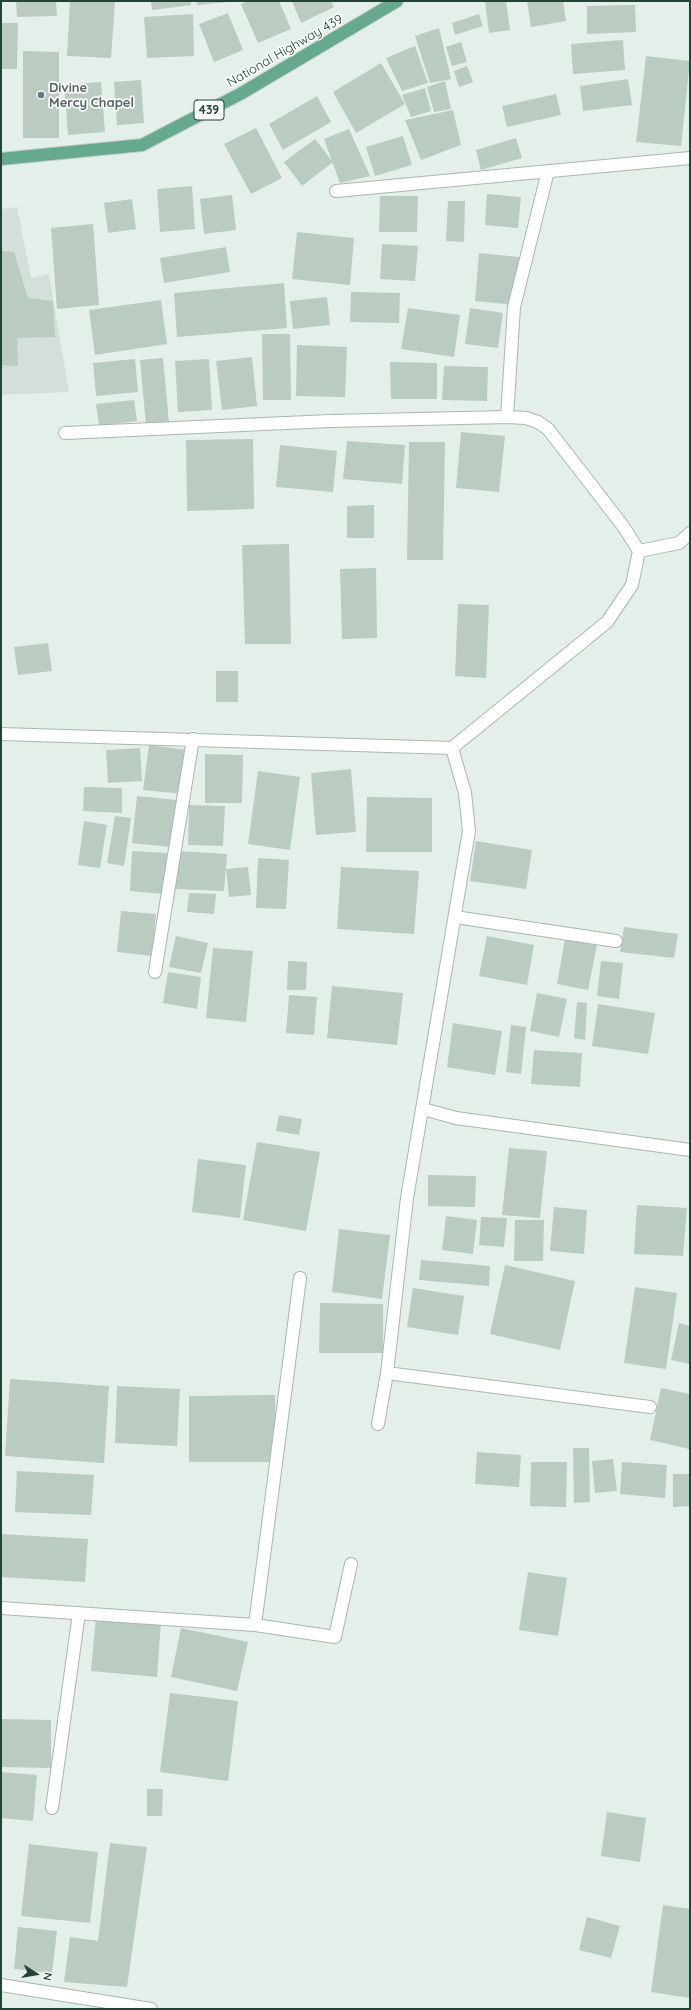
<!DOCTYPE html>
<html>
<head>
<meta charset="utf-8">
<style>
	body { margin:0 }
	#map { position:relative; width:691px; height:2010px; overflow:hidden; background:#e5efe9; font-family:Quicksand,sans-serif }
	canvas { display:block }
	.frame { position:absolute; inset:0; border:2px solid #224336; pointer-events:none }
	.north { position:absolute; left:16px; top:1954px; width:40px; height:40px; -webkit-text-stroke:3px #f6fbf8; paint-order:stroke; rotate:102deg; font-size:11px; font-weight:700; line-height:16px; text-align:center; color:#224336 }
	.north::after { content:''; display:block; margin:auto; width:14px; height:18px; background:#224336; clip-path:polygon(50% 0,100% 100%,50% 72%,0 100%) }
</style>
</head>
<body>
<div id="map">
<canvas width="691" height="2010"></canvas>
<div class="frame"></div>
<div class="north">N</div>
</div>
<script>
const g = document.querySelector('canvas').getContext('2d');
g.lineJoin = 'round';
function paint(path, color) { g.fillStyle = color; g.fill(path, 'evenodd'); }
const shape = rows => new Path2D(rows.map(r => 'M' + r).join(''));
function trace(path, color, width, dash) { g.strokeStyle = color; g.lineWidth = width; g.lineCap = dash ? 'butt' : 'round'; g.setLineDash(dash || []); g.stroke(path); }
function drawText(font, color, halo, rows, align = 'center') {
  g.font = font + ' Quicksand,sans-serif'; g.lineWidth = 3.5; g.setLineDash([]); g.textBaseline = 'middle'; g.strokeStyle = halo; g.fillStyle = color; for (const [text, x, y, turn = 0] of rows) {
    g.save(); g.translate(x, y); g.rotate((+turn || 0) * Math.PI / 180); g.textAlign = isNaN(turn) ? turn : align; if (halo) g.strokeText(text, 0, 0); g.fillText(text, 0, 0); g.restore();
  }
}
paint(shape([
	[17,207,31,278,49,274,69,392,1,395,1,209]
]), '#d3dfd8');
paint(shape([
	[16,1,56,1,57,16,17,17],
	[70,1,115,1,111,58,67,56],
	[151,1,191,1,191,5,152,10],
	[197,1,229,1,229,2,197,5],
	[248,1,279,1,291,29,258,43,241,4],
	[292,1,331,1,334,7,301,23],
	[485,1,506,1,510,30,489,33],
	[527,1,563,1,566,21,531,27],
	[635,5,636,32,587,34,587,6],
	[228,13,243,50,214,62,199,24],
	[193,14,194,56,147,58,144,17],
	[479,14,483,26,455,35,452,23],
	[1,23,18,23,17,69,1,69],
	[439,28,451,79,430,83,415,36],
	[623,40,625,70,573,74,571,44],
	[461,42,467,62,452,66,446,47],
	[415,46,428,83,402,91,386,58],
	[23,51,59,52,59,138,23,138],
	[646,56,690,61,681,146,636,142],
	[381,63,405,104,356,133,333,92],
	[467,66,473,82,459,87,454,71],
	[628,79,632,105,583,111,580,86],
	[141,80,144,123,117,125,114,82],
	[445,81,451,109,434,112,427,87],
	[101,82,105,132,68,135,64,85],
	[425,88,431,111,411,117,402,95],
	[556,94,561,115,507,127,502,106],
	[317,96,331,122,283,150,269,124],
	[453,110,461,145,421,160,405,120],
	[256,128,282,178,251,194,224,144],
	[349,129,370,176,340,183,324,139],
	[403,136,412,165,375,176,366,147],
	[516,138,522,158,481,170,476,150],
	[315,139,333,162,302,186,284,162],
	[192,186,195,229,160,232,157,189],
	[487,194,521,197,518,228,485,225],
	[232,195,236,230,204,234,200,199],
	[380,196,418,196,417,232,379,232],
	[132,199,136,229,108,233,104,203],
	[448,201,465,201,464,242,446,241],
	[93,224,99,305,57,309,51,228],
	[297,232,354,238,350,285,292,279],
	[382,244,418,246,415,281,380,279],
	[226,247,230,272,164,283,160,258],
	[1,251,14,252,28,298,53,301,55,337,17,338,18,366,1,365],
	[479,253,519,257,515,305,475,301],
	[284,283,287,328,177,337,174,293],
	[351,292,400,293,399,323,350,322],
	[327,297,330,325,293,329,290,301],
	[161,300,167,344,95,355,89,310],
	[408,308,460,315,454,357,401,349],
	[470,308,503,313,498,348,465,344],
	[262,334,290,334,291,400,263,400],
	[297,345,347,347,345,397,296,396],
	[252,357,257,406,222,410,216,361],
	[163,358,169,423,146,425,140,360],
	[135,359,138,392,96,396,93,363],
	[209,359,212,410,178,412,175,361],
	[390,362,437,363,437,399,391,399],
	[444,366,488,367,487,401,442,400],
	[134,400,137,421,99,426,96,404],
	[461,432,505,436,499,492,456,488],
	[253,439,254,509,187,511,186,440],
	[347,441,405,445,402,484,343,479],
	[409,442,445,442,443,560,407,560],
	[280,445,337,451,333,492,276,487],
	[374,505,374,538,347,538,347,506],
	[289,544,291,644,245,644,242,545],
	[376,568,377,638,342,639,340,569],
	[458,604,489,605,486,678,455,676],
	[48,643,52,671,18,675,14,647],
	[216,671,238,671,238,702,216,702],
	[149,745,188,750,183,794,143,790],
	[140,748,142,781,108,783,106,750],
	[205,754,243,755,242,803,205,803],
	[351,769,356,832,316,835,311,773],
	[258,771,300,777,290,850,248,844],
	[84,787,122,788,122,813,83,811],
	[137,796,177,800,171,847,132,843],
	[367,797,432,798,432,852,366,852],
	[189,805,225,806,223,846,188,845],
	[115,816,131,818,124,866,107,863],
	[84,821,107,825,100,868,78,865],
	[476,841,532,850,526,889,470,881],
	[132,851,167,853,164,894,130,891],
	[177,851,227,854,224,891,175,889],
	[258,858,289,860,286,909,256,908],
	[248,867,251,895,229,897,226,869],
	[341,867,419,871,414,934,337,929],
	[189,893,216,894,214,914,187,912],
	[121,911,156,914,152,956,117,952],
	[624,927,678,934,674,958,620,952],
	[176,936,208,943,201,973,169,967],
	[487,936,534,945,527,985,479,976],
	[565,939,597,945,588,990,557,984],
	[213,948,253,951,246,1022,206,1018],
	[288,961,307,962,306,990,287,990],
	[601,961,623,963,619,999,597,996],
	[168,972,201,977,197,1009,163,1003],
	[332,986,403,993,397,1045,327,1038],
	[537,993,567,999,559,1037,530,1031],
	[289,995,317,997,314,1035,286,1033],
	[577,1002,587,1003,585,1040,574,1038],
	[598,1004,655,1013,648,1054,592,1046],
	[453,1023,502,1031,495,1075,447,1067],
	[511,1025,526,1027,521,1074,506,1072],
	[534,1050,582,1053,580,1087,531,1084],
	[279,1115,302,1119,299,1135,276,1131],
	[257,1142,320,1152,306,1231,243,1220],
	[509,1148,547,1151,540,1218,502,1215],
	[198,1159,246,1165,240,1218,192,1212],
	[428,1175,476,1176,475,1207,428,1206],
	[637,1205,687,1208,683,1256,634,1254],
	[554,1207,587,1210,584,1254,550,1251],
	[446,1216,477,1220,473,1254,442,1250],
	[481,1217,507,1218,504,1247,479,1245],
	[515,1220,544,1220,543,1261,514,1261],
	[339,1229,390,1235,382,1299,332,1292],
	[421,1260,490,1266,489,1286,419,1280],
	[505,1265,575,1281,560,1350,490,1334],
	[635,1287,677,1293,666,1369,624,1363],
	[413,1288,464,1296,458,1335,407,1327],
	[320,1303,383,1304,383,1353,319,1353],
	[679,1323,690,1326,690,1364,671,1360],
	[10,1379,109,1386,104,1463,5,1456],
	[117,1386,180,1389,177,1446,115,1443],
	[661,1388,690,1394,689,1449,650,1440],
	[275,1395,276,1462,189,1462,189,1396],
	[573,1448,589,1448,590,1502,574,1503],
	[477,1452,521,1455,519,1487,475,1484],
	[613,1459,617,1491,595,1493,592,1461],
	[531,1462,567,1462,566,1507,530,1506],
	[622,1462,667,1465,665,1498,620,1494],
	[17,1471,94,1475,91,1515,15,1512],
	[673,1474,690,1474,690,1506,673,1507],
	[1,1534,88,1539,85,1582,1,1577],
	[528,1572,567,1578,558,1636,519,1630],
	[96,1617,161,1623,157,1677,91,1671],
	[181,1628,248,1642,237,1691,171,1677],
	[170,1693,238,1701,228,1781,160,1772],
	[1,1719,51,1720,51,1768,1,1767],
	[1,1772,37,1775,33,1821,1,1818],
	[147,1789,163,1789,162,1816,147,1816],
	[607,1812,646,1818,640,1862,601,1856],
	[110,1843,147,1847,127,1987,64,1982,70,1937,98,1941],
	[29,1844,98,1852,90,1923,21,1916],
	[663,1905,690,1909,690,1998,651,1992],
	[587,1917,620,1926,611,1958,579,1950],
	[18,1927,57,1931,52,1973,14,1969]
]), '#bacbc2');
const lane = shape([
	[639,551,679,543,690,533],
	[455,917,616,941],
	[155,972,193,739]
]);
const street = shape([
	[336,191,690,158],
	[507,417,514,307,548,171],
	[65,433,330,421,507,417,526,418,538,422,548,429,623,526,639,551,632,585,607,622,452,748],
	[1,734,452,748,465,793,469,831,407,1198,387,1373,378,1424],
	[423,1109,456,1118,690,1150],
	[387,1373,650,1407],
	[1,1608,255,1625,335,1637,351,1564],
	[255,1625,300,1278],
	[52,1808,79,1613],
	[1,1985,151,2009]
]);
const primary = shape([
	[1,159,142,145,242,93,397,1]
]);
trace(lane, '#a7b8b0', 14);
trace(street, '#a7b8b0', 14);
trace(primary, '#c1cac7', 14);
trace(lane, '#fff', 12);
trace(street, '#fff', 12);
trace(primary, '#65a98f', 12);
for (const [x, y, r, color] of [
	[41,95,4,"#6b7280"]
]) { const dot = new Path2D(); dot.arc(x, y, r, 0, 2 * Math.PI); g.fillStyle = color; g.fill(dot); trace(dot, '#f6fbf8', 1.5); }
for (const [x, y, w] of [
	[209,110,30]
]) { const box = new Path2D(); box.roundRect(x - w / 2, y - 10, w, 20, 3); g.fillStyle = '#f6fbf8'; g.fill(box); trace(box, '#224336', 1); }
drawText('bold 12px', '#224336', null, [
	["439",209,110]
]);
drawText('13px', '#224336', '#f6fbf8', [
	["National Highway 439",285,51,-30]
]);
drawText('bold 13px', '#5b616d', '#f6fbf8', [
	["Divine",49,88],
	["Mercy Chapel",49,103]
], 'left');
</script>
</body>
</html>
